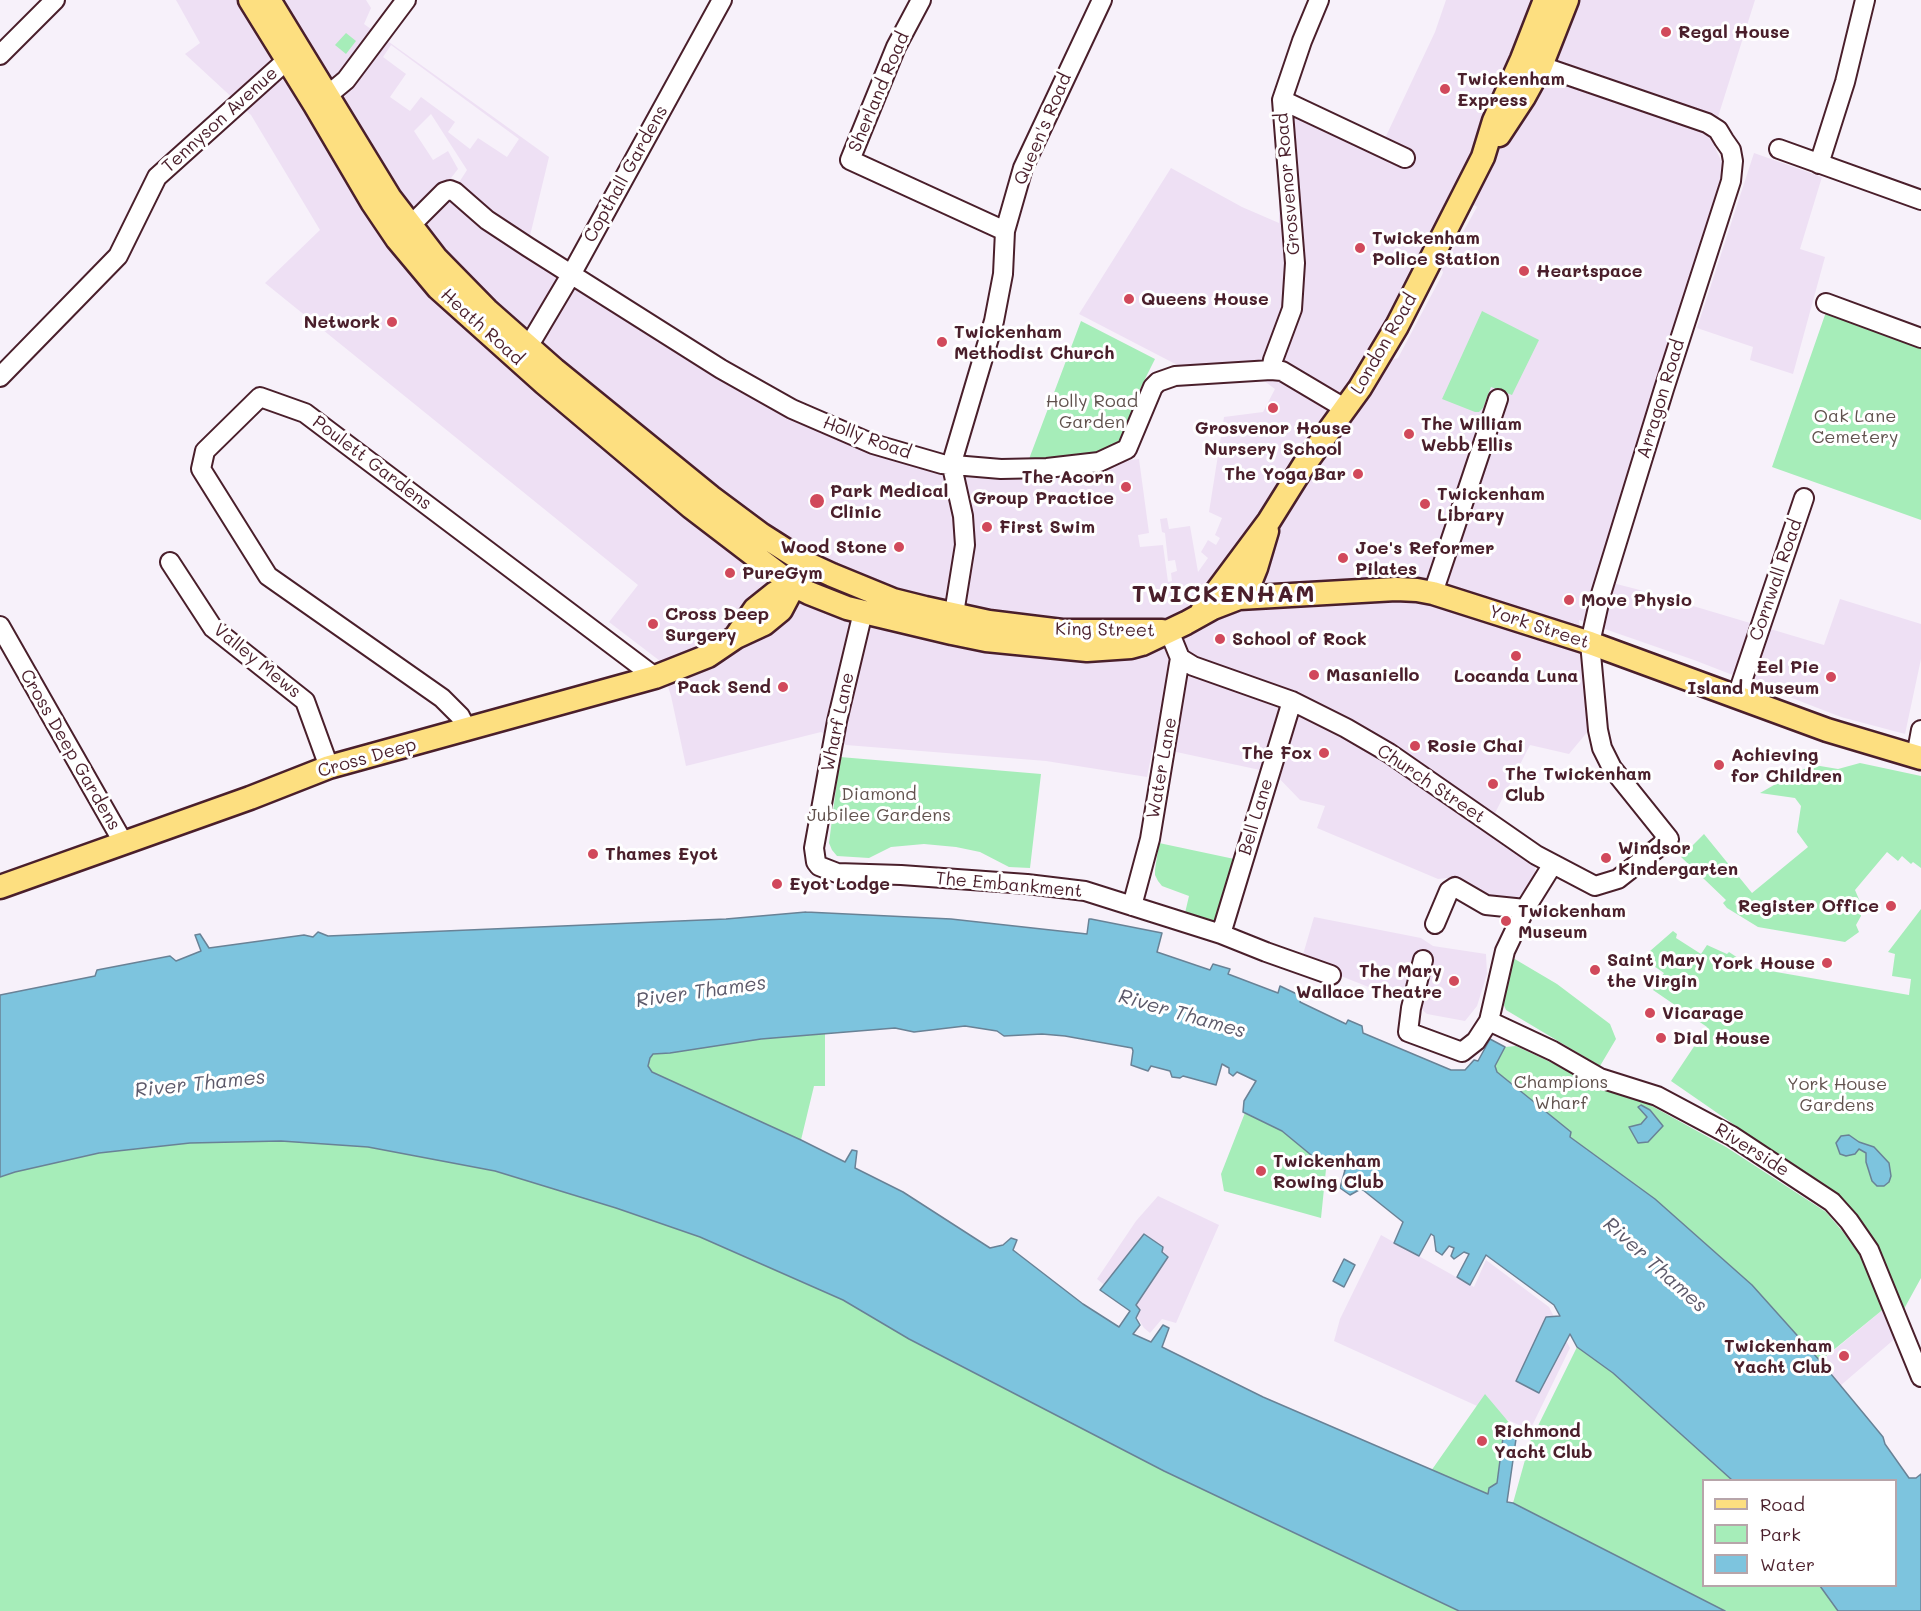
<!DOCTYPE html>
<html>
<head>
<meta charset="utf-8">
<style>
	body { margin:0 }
	#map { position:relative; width:1921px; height:1611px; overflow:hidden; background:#f7f1fa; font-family:Mali,sans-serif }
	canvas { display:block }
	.legend { position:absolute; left:1702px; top:1479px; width:195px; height:108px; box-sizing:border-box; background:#fff; border:2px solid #b7a5aa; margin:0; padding:8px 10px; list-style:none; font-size:18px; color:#4a1f2b }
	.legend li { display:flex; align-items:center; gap:12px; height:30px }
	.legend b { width:30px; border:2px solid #b7a5aa }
</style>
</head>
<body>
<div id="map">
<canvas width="1921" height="1611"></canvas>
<ul class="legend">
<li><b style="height:8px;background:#fddf80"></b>Road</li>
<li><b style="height:16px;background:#a6edb9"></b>Park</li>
<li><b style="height:16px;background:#7dc4de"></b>Water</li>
</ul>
</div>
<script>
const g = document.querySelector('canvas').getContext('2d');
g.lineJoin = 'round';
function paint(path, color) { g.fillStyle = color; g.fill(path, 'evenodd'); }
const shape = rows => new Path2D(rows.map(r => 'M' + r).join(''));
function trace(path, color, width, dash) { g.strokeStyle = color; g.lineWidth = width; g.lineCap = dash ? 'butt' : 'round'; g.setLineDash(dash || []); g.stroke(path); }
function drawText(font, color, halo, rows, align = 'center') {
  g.font = font + ' Mali,sans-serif'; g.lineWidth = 6; g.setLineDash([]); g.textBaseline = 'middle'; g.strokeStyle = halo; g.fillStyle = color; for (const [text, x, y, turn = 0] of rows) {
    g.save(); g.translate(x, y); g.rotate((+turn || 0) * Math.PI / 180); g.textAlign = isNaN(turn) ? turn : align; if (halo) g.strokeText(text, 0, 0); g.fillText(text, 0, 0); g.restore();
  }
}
paint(shape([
	[176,0,279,0,317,62,321,60,284,0,366,0,371,8,364,24,549,157,528,244,797,408,876,443,1030,474,1139,459,1149,533,1138,535,1140,547,1163,545,1168,582,1172,581,1171,573,1177,571,1175,560,1168,561,1165,533,1162,532,1160,519,1167,518,1169,529,1190,526,1198,572,1208,558,1201,552,1208,540,1216,545,1220,538,1215,535,1222,518,1209,512,1224,417,1263,412,1275,389,1256,375,1185,369,1079,314,1171,168,1242,207,1279,223,1279,105,1379,151,1435,32,1446,0,1755,0,1711,139,1726,171,1597,579,1636,589,1824,645,1840,599,1921,624,1921,659,1905,734,1841,717,1694,660,1579,620,1589,730,1569,754,1530,745,1495,813,1490,826,1532,862,1535,867,1535,872,1530,883,1513,904,1492,903,1456,877,1438,879,1317,828,1325,806,1300,800,1274,773,1153,747,1147,777,1046,761,846,745,821,732,686,766,671,696,660,661,609,622,638,585,265,283,320,230,251,115,185,54,200,43],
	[391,45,519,139,507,157,478,138,470,149,448,132,455,122,421,97,410,111,390,97,406,74,383,57],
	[431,114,467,170,458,184,451,178,458,169,448,151,433,160,414,131],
	[1473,204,1477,207,1453,250,1449,247],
	[1439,265,1443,272,1442,275,1398,358,1391,360],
	[581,374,647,428,647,429,644,433,577,378],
	[1754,153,1822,177,1800,249,1825,257,1793,374,1750,360,1753,347,1697,328],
	[1314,917,1421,938,1433,946,1486,954,1487,974,1477,1006,1465,1021,1427,1014,1419,1007,1303,961,1302,958],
	[1158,1196,1219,1225,1176,1323,1162,1319,1150,1333,1144,1328,1131,1307,1097,1279,1136,1221],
	[1381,1235,1474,1287,1486,1260,1549,1307,1570,1348,1530,1430,1334,1341,1340,1319],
	[1886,1307,1898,1336,1840,1386,1820,1362]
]), '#eee0f4');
paint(shape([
	[346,33,356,41,346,54,335,45],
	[1482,311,1539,340,1512,395,1491,387,1483,408,1479,412,1475,412,1442,399],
	[1826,312,1921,346,1921,520,1772,467],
	[1081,321,1155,359,1139,391,1130,434,1114,451,1026,467],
	[840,757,1041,774,1030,868,1009,867,980,852,956,847,924,844,891,847,869,858,837,856,832,850,829,843],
	[1860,763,1921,776,1921,868,1913,862,1911,864,1902,856,1898,861,1887,852,1855,890,1861,904,1861,916,1856,925,1859,932,1845,942,1758,927,1727,908,1723,903,1726,900,1681,857,1704,834,1752,893,1808,847,1797,832,1801,806,1795,798,1760,793,1795,773,1809,767,1820,766,1838,769],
	[1159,843,1239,860,1217,924,1185,913,1189,896,1162,886,1158,881,1155,875,1155,870],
	[1921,909,1921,1278,1904,1309,1872,1241,1836,1195,1671,1081,1707,1027,1653,990,1664,973,1642,958,1673,931,1677,934,1676,938,1701,954,1707,945,1727,954,1729,952,1753,968,1909,995,1911,979,1892,976,1895,954,1888,952],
	[1513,958,1557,984,1610,1024,1616,1039,1600,1066,1506,1010,1500,996,1502,986],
	[825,1033,825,1086,814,1086,801,1140,652,1072,648,1066,650,1058,653,1054,670,1053,761,1039],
	[1516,1046,1595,1083,1641,1100,1726,1147,1826,1212,1843,1232,1863,1260,1886,1307,1820,1361,1752,1285,1655,1199,1569,1136,1496,1072,1495,1066,1505,1047],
	[1257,1082,1329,1140,1321,1218,1224,1191,1221,1174],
	[262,1128,430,1148,769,1254,1498,1611,0,1611,0,1169,113,1144],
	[1577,1347,1613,1373,1732,1480,1704,1480,1704,1586,1820,1586,1838,1611,1725,1611,1513,1503,1530,1442],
	[1485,1394,1517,1432,1504,1430,1497,1483,1489,1488,1488,1494,1431,1471]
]), '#a6edb9');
const water = shape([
	[806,912,951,919,1087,934,1089,919,1091,919,1162,933,1157,952,1210,970,1213,964,1230,969,1228,974,1278,993,1280,986,1301,996,1300,1002,1346,1024,1348,1020,1362,1026,1363,1033,1451,1070,1465,1070,1474,1060,1478,1061,1490,1039,1505,1047,1495,1066,1497,1072,1571,1132,1570,1137,1655,1199,1752,1285,1821,1362,1869,1420,1883,1437,1885,1444,1909,1478,1916,1478,1921,1474,1921,1611,1838,1611,1820,1586,1896,1586,1896,1480,1732,1480,1613,1373,1577,1347,1570,1334,1539,1393,1516,1381,1546,1317,1560,1316,1554,1305,1486,1255,1470,1285,1457,1277,1469,1254,1464,1252,1454,1259,1451,1256,1454,1248,1449,1246,1442,1255,1436,1251,1434,1236,1431,1234,1419,1256,1394,1243,1403,1222,1363,1190,1359,1190,1350,1195,1340,1188,1345,1170,1333,1164,1328,1169,1282,1131,1243,1112,1244,1101,1256,1081,1237,1072,1233,1076,1229,1073,1229,1068,1222,1064,1216,1085,1183,1076,1180,1078,1172,1077,1170,1071,1151,1066,1148,1071,1131,1065,1133,1051,1132,1048,1065,1036,1042,1034,1004,1036,997,1031,965,1026,914,1032,895,1028,761,1039,670,1053,653,1054,650,1058,648,1066,652,1072,801,1140,845,1162,852,1150,857,1151,855,1168,903,1192,990,1248,1003,1245,1011,1238,1017,1240,1013,1250,1083,1304,1119,1327,1130,1311,1100,1290,1144,1234,1163,1247,1162,1252,1168,1257,1136,1305,1140,1310,1136,1318,1140,1325,1133,1334,1151,1342,1163,1325,1169,1328,1162,1347,1263,1397,1488,1494,1489,1488,1497,1483,1504,1430,1517,1432,1507,1502,1513,1503,1725,1611,1459,1611,1164,1471,909,1339,843,1300,700,1237,616,1208,495,1171,368,1147,281,1141,190,1143,99,1153,15,1172,0,1177,0,995,95,976,97,970,170,956,176,961,201,951,195,935,200,934,209,948,304,935,313,937,318,932,328,936,726,919,806,912],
	[1641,1105,1650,1110,1663,1126,1648,1142,1638,1143,1629,1127,1641,1124,1647,1117,1638,1107,1641,1105],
	[1849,1135,1859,1142,1874,1147,1889,1163,1891,1176,1889,1182,1884,1186,1877,1186,1872,1181,1866,1162,1866,1153,1859,1149,1855,1154,1846,1156,1840,1154,1836,1143,1841,1136,1849,1135],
	[1344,1259,1355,1265,1344,1287,1333,1281,1344,1259]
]);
paint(water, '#7dc4de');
trace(water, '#698296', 1.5);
const minor = shape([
	[921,0,896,47,850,160,1005,231],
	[0,55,55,0],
	[328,95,346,80,406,0],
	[1282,100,1405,158],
	[1779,149,1921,200],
	[1819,164,1845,82,1865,0],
	[403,233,444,192,450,190,455,192,487,220,528,247,721,369,792,409,873,444,942,464,1001,469,1047,468,1099,462,1127,449,1153,387,1158,382,1175,376,1271,370,1282,371,1346,409],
	[1826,303,1921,338],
	[519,355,534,337,572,273,722,0],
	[1271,370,1273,360,1292,309,1295,263,1282,100,1302,41,1319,0],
	[0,377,118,256,157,177,297,51],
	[170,562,213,628,305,701,329,767],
	[1433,593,1498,399],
	[863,612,837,721,814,848,816,862,819,866,837,873,901,875,1027,884,1085,891,1221,934,1266,952,1331,975],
	[0,626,123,842],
	[952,626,965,545,963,516,953,471,953,459,994,321,1003,274,1005,231,1023,168,1102,0],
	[1180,658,1193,666,1292,701,1346,728,1389,753,1536,855,1595,886,1618,879,1669,839,1612,768,1602,748,1598,730,1590,643,1601,594,1664,389,1731,181,1733,161,1731,150,1724,140,1718,130,1707,123,1541,66],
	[1737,696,1804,498],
	[467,730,460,716,442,698,268,576,201,469,205,451,260,397,305,413,655,677],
	[1916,757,1921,730],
	[1132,906,1150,839,1180,658,1169,631],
	[1435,924,1449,891,1455,887,1486,905,1525,909],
	[1221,934,1292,701],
	[1423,960,1411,1008,1408,1032,1462,1052,1476,1041,1489,1021,1505,951,1525,909,1553,864],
	[1489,1021,1553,1051,1600,1078,1657,1096,1732,1136,1832,1202,1849,1221,1869,1250,1921,1377]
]);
const major = shape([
	[250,0,315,105,372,202,397,239,438,288,544,383,691,507,793,585,809,593,847,608,952,633,986,640,1087,650,1131,647,1142,644,1186,623,1213,608,1239,598,1396,589,1417,590,1433,593,1590,643,1827,730,1921,758],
	[269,0,390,198,436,258,487,310,555,370,711,497,762,535,806,563,832,575,893,600,925,608,989,622,1062,631,1162,631],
	[1499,135,1524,97,1541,66,1567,0],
	[1239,598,1250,583,1256,568,1267,531],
	[1202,611,1269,521,1304,465,1360,388,1397,326,1483,157,1494,121,1522,59,1545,0],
	[737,635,755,609,775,593,793,585],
	[0,887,250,798,329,767,655,677,708,656,736,637,764,624,781,610,801,572]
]);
trace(minor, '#4a1f2b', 22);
trace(major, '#4a1f2b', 27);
trace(minor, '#fff', 18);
trace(major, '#fddf80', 22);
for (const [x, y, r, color] of [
	[1666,32,6,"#d1495b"],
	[1445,89,6,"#d1495b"],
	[1360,248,6,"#d1495b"],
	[1524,271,6,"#d1495b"],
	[1129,299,6,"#d1495b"],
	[392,322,6,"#d1495b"],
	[942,342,6,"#d1495b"],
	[1273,408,6,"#d1495b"],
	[1409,434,6,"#d1495b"],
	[1358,474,6,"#d1495b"],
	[1126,487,6,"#d1495b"],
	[817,501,8,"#d1495b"],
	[1425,504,6,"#d1495b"],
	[987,527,6,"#d1495b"],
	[899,547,6,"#d1495b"],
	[1343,558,6,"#d1495b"],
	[730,573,6,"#d1495b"],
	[1569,600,6,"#d1495b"],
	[653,624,6,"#d1495b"],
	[1220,639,6,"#d1495b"],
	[1516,656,6,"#d1495b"],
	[1314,675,6,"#d1495b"],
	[1831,677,6,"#d1495b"],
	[783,687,6,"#d1495b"],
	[1415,746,6,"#d1495b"],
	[1324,753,6,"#d1495b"],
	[1719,765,6,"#d1495b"],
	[1493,784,6,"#d1495b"],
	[593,854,6,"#d1495b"],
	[1606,858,6,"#d1495b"],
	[777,884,6,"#d1495b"],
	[1891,906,6,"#d1495b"],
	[1506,921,6,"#d1495b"],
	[1827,963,6,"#d1495b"],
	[1595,970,6,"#d1495b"],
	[1454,981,6,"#d1495b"],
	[1650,1013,6,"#d1495b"],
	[1661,1038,6,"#d1495b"],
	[1261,1171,6,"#d1495b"],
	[1844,1356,6,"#d1495b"],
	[1482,1441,6,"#d1495b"]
]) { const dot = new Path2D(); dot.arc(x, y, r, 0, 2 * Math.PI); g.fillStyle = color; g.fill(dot); trace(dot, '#fff', 2); }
drawText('bold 18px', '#4a1f2b', '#fff', [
	["Regal House",1678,32],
	["Twickenham",1457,79],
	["Express",1457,100],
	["Twickenham",1372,238],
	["Police Station",1372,259],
	["Heartspace",1536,271],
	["Queens House",1141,299],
	["Network",380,322,"right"],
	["Twickenham",954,332],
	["Methodist Church",954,353],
	["The William",1421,424],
	["Webb Ellis",1421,445],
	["Grosvenor House",1273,428,"center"],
	["Nursery School",1273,449,"center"],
	["The Yoga Bar",1346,474,"right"],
	["The Acorn",1114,477,"right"],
	["Group Practice",1114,498,"right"],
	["Park Medical",830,491],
	["Clinic",830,512],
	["Twickenham",1437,494],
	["Library",1437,515],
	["First Swim",999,527],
	["Wood Stone",887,547,"right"],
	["Joe's Reformer",1355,548],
	["Pilates",1355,569],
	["PureGym",742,573],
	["Move Physio",1581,600],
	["Cross Deep",665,614],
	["Surgery",665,635],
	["School of Rock",1232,639],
	["Eel Pie",1819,667,"right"],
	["Island Museum",1819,688,"right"],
	["Masaniello",1326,675],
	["Locanda Luna",1516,676,"center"],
	["Pack Send",771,687,"right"],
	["Rosie Chai",1427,746],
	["The Fox",1312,753,"right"],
	["Achieving",1731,755],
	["for Children",1731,776],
	["The Twickenham",1505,774],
	["Club",1505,795],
	["Windsor",1618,848],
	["Kindergarten",1618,869],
	["Thames Eyot",605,854],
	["Eyot Lodge",789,884],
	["Register Office",1879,906,"right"],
	["Twickenham",1518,911],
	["Museum",1518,932],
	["Saint Mary",1607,960],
	["the Virgin",1607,981],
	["York House",1815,963,"right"],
	["The Mary",1442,971,"right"],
	["Wallace Theatre",1442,992,"right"],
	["Vicarage",1662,1013],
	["Dial House",1673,1038],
	["Twickenham",1273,1161],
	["Rowing Club",1273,1182],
	["Twickenham",1832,1346,"right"],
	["Yacht Club",1832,1367,"right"],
	["Richmond",1494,1431],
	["Yacht Club",1494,1452]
], 'left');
drawText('18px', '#4a1f2b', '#fff', [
	["Sherland Road",879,92,-67],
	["Tennyson Avenue",220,120,-42],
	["Queen's Road",1043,129,-67],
	["Copthall Gardens",626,174,-61],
	["Grosvenor Road",1288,184,-95],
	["Heath Road",482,327,42],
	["London Road",1384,344,-60],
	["Arragon Road",1661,399,-73],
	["Holly Road",867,438,20],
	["Poulett Gardens",372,463,37],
	["Cornwall Road",1776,580,-71],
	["York Street",1539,627,18],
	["King Street",1105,630,1],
	["Valley Mews",257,661,39],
	["Wharf Lane",838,722,-78],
	["Cross Deep Gardens",70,750,60],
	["Cross Deep",367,758,-16],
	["Water Lane",1162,768,-80],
	["Church Street",1431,784,34],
	["Bell Lane",1256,817,-73],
	["The Embankment",1009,885,5],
	["Riverside",1752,1150,32]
]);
drawText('18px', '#61524e', '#fff', [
	["Holly Road",1092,401],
	["Garden",1092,422],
	["Oak Lane",1855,416],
	["Cemetery",1855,437],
	["Diamond",879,794],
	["Jubilee Gardens",879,815],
	["Champions",1561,1082],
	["Wharf",1561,1103],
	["York House",1837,1084],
	["Gardens",1837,1105]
]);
drawText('italic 20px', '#5c596a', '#fff', [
	["River Thames",701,992,-8],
	["River Thames",1182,1014,16],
	["River Thames",200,1084,-6],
	["River Thames",1655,1265,42]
]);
g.letterSpacing = '1.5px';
drawText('bold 24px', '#4a1f2b', '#fff', [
	["TWICKENHAM",1224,595]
]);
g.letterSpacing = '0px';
</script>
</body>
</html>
